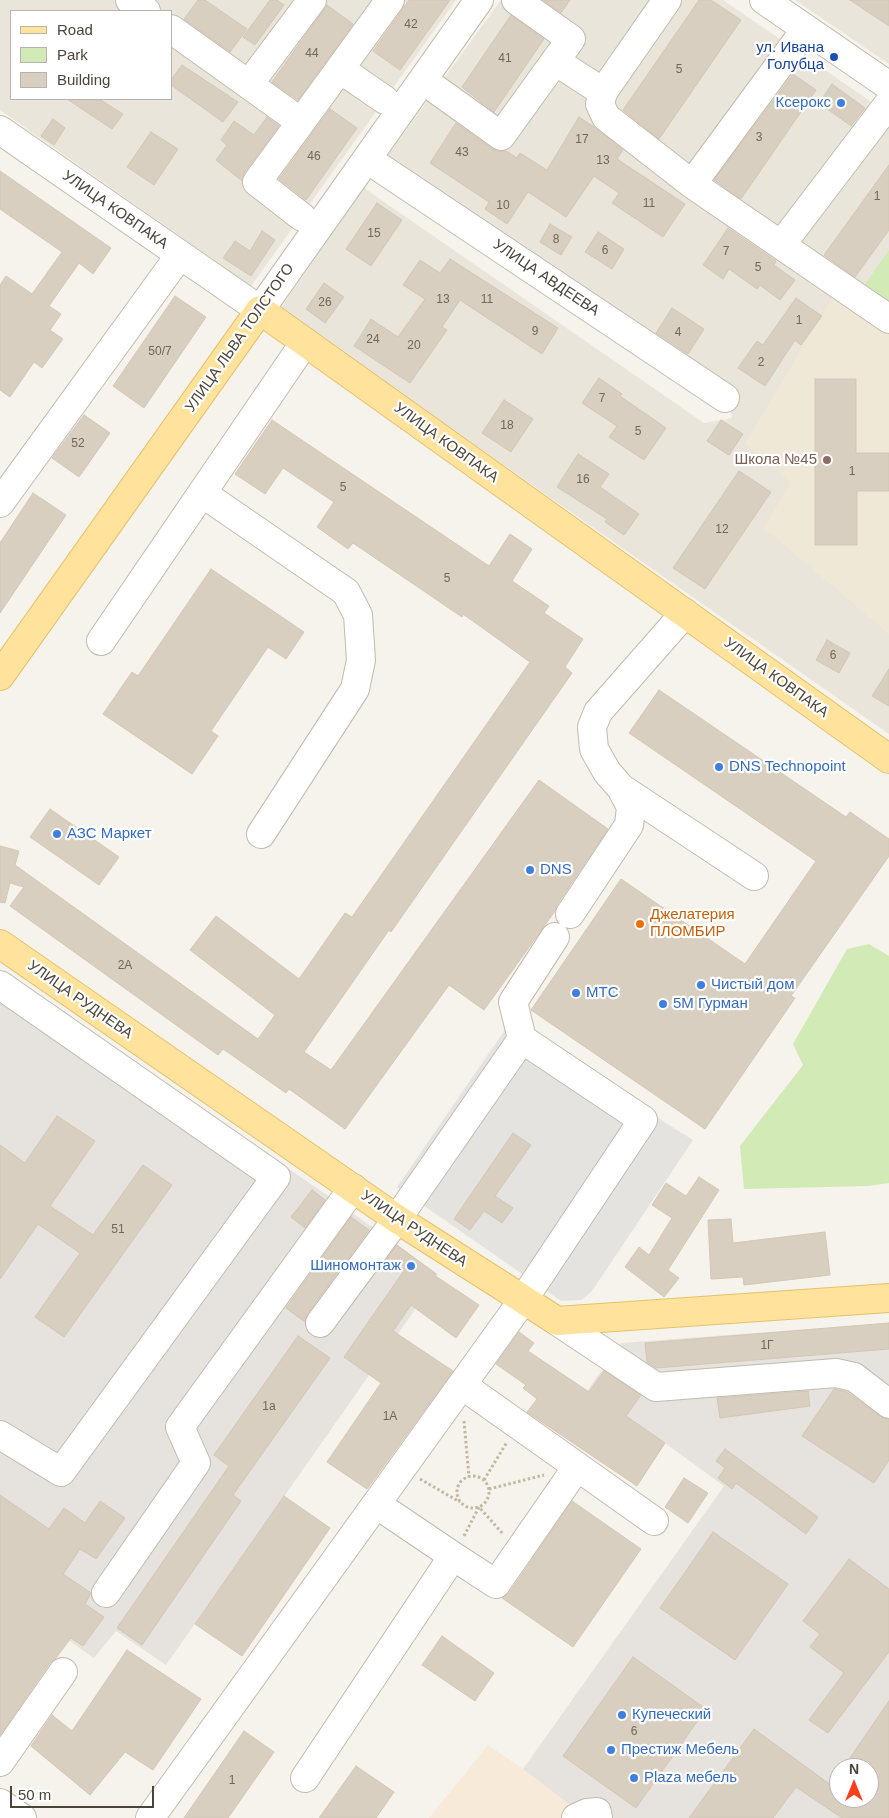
<!DOCTYPE html>
<html>
<head>
<meta charset="utf-8">
<style>
	body { margin:0 }
	#map { position:relative; width:889px; height:1818px; overflow:hidden; background:#f6f3ec; font-family:Helvetica,sans-serif }
	canvas { display:block }
	.legend { position:absolute; left:10px; top:10px; width:162px; height:90px; box-sizing:border-box; background:#fff; border:1px solid #b7b4b0; margin:0; padding:6px 9px; list-style:none; font-size:15px; color:#4b4439 }
	.legend li { display:flex; align-items:center; gap:10px; height:25px }
	.legend b { width:25px; border:1px solid #b7b4b0 }
	.north { position:absolute; left:829px; top:1758px; width:50px; height:50px; box-sizing:border-box; background:#fff; border:1px solid #b7b4b0; border-radius:50%; rotate:0deg; font-size:14px; font-weight:700; line-height:20px; text-align:center; color:#4b4439 }
	.north::after { content:''; display:block; margin:auto; width:18px; height:22px; background:#fc3f1d; clip-path:polygon(50% 0,100% 100%,50% 72%,0 100%) }
	.scale { position:absolute; left:10px; top:1786px; width:144px; height:22px; box-sizing:border-box; border:2px solid #4b4439; border-top:0; padding-left:6px; font-size:15px; line-height:18px; white-space:nowrap; color:#4b4439; -webkit-text-stroke:4px #fff; paint-order:stroke }
</style>
</head>
<body>
<div id="map">
<canvas width="889" height="1818"></canvas>
<ul class="legend">
<li><b style="height:6px;background:#ffe39c"></b>Road</li>
<li><b style="height:14px;background:#d2eab5"></b>Park</li>
<li><b style="height:14px;background:#d8cfc1"></b>Building</li>
</ul>
<div class="north">N</div>
<div class="scale">50 m</div>
</div>
<script>
const g = document.querySelector('canvas').getContext('2d');
g.lineJoin = 'round';
function paint(path, color) { g.fillStyle = color; g.fill(path, 'evenodd'); }
const shape = rows => new Path2D(rows.map(r => 'M' + r).join(''));
function trace(path, color, width, dash) { g.strokeStyle = color; g.lineWidth = width; g.lineCap = dash ? 'butt' : 'round'; g.setLineDash(dash || []); g.stroke(path); }
function drawText(font, color, halo, rows, align = 'center') {
  g.font = font + ' Helvetica,sans-serif'; g.lineWidth = 4.5; g.setLineDash([]); g.textBaseline = 'middle'; g.strokeStyle = halo; g.fillStyle = color; for (const [text, x, y, turn = 0] of rows) {
    g.save(); g.translate(x, y); g.rotate((+turn || 0) * Math.PI / 180); g.textAlign = isNaN(turn) ? turn : align; if (halo) g.strokeText(text, 0, 0); g.fillText(text, 0, 0); g.restore();
  }
}
paint(shape([
	[0,0,456,0,251,286,0,110],
	[11,11,171,11,171,99,11,99],
	[501,0,723,0,889,114,889,734,280,309,364,188,704,423,732,418,727,389,388,155],
	[795,0,889,0,889,64]
]), '#eae5da');
paint(shape([
	[488,1745,523,1769,587,1818,429,1818]
]), '#f7ead8');
paint(shape([
	[0,971,334,1200,438,1274,414,1311,166,1665,116,1631,94,1658,44,1623,0,1683],
	[889,1323,889,1818,587,1818,523,1769,724,1486,665,1443,587,1391,621,1343],
	[839,1768,869,1768,869,1798,839,1798]
]), '#e6e2dd');
paint(shape([
	[835,292,889,332,889,634,764,528,790,483,783,475,745,444]
]), '#efe8d6');
paint(shape([
	[889,250,889,324,854,300],
	[869,944,889,956,889,1183,868,1186,744,1189,740,1146,803,1065,793,1044,847,949]
]), '#d2eab5');
paint(shape([
	[509,1024,693,1140,592,1291,582,1300,561,1301,397,1187]
]), '#e5e3e0');
const building = shape([
	[198,0,205,0,247,29,230,52,184,19,198,0],
	[270,0,277,0,284,5,255,45,243,37,270,0],
	[409,0,450,0,400,70,373,51,409,0],
	[543,0,570,0,561,13,543,0],
	[699,0,711,0,741,20,659,139,623,110,699,0],
	[850,0,889,0,889,26,850,0],
	[327,5,353,24,298,100,272,82,327,5],
	[511,15,544,39,494,112,462,87,511,15],
	[182,65,238,102,223,122,171,85,171,80,182,65],
	[793,74,816,90,741,199,714,180,793,74],
	[832,84,865,108,851,126,819,103,832,84],
	[67,99,99,99,123,114,112,129,67,99],
	[330,109,357,128,306,200,279,179,330,109],
	[267,117,279,126,244,173,242,181,216,160,227,145,221,140,234,121,254,135,267,117],
	[579,117,594,127,623,150,617,159,685,204,663,237,612,203,619,193,594,176,566,217,528,192,507,224,485,209,489,202,430,163,456,123,492,149,499,151,506,151,517,158,520,153,547,170,579,117],
	[53,119,65,128,54,145,41,136,53,119],
	[151,132,178,149,154,185,127,167,151,132],
	[889,165,889,230,855,277,824,255,889,165],
	[0,171,111,248,93,274,79,263,49,306,61,314,50,330,63,339,42,368,34,362,10,397,0,390,0,285,6,276,32,294,62,252,0,209,0,171],
	[377,203,402,220,371,266,346,249,377,203],
	[550,224,572,237,561,255,540,242,550,224],
	[728,228,776,261,774,265,795,280,780,300,760,285,757,289,729,269,723,279,703,265,728,228],
	[262,231,275,240,251,276,223,258,235,241,250,251,262,231],
	[598,232,624,249,612,269,585,252,598,232],
	[450,259,558,328,542,354,460,300,442,327,447,330,410,383,354,346,371,319,398,337,425,299,403,285,420,260,440,273,450,259],
	[324,283,344,297,325,323,306,309,324,283],
	[175,296,206,317,144,408,113,386,175,296],
	[796,298,822,316,801,345,795,340,765,386,738,368,757,341,763,345,796,298],
	[672,308,704,329,688,354,656,333,672,308],
	[599,378,622,394,620,396,666,428,644,460,609,437,617,426,582,403,599,378],
	[815,379,856,379,856,453,889,453,889,491,857,491,857,545,815,545,815,379],
	[504,400,533,419,511,452,482,433,504,400],
	[84,415,110,433,79,477,52,458,84,415],
	[272,420,489,566,510,534,532,549,512,581,549,606,544,613,583,639,565,667,572,673,391,932,389,930,304,1052,331,1070,539,780,608,829,557,905,555,911,484,1010,449,985,345,1129,289,1089,286,1093,223,1049,218,1055,10,906,24,887,10,883,5,903,0,902,0,846,19,851,15,865,258,1039,275,1015,190,950,216,916,299,979,345,913,352,917,530,662,463,614,462,617,353,543,348,549,317,527,334,502,283,468,265,494,235,474,272,420],
	[721,420,743,434,729,455,707,441,721,420],
	[578,454,609,474,600,487,639,514,624,535,605,522,607,519,557,487,578,454],
	[739,471,771,492,705,589,673,568,739,471],
	[33,493,66,515,0,613,0,543,33,493],
	[211,569,304,632,286,659,268,647,211,731,218,736,192,774,103,714,132,672,138,676,211,569],
	[827,640,850,653,839,673,816,660,827,640],
	[889,669,889,706,872,696,889,669],
	[659,690,846,817,850,812,889,839,889,856,791,996,795,998,705,1129,531,1010,621,879,745,964,816,861,629,733,659,690],
	[50,809,119,857,99,885,30,837,50,809],
	[57,1116,95,1141,50,1206,93,1235,143,1165,172,1185,64,1337,35,1317,80,1253,38,1224,0,1279,0,1145,25,1163,57,1116],
	[513,1133,531,1145,495,1196,513,1208,502,1223,484,1211,470,1230,454,1219,513,1133],
	[699,1177,719,1190,668,1270,679,1278,664,1297,625,1267,639,1247,649,1255,672,1218,652,1205,666,1183,686,1196,699,1177],
	[312,1190,325,1200,305,1228,291,1217,312,1190],
	[351,1217,369,1230,307,1314,305,1322,286,1308,351,1217],
	[731,1219,733,1243,825,1232,830,1275,744,1285,743,1277,711,1279,708,1220,731,1219],
	[397,1245,436,1274,434,1275,479,1305,456,1338,411,1305,393,1331,453,1371,367,1489,327,1462,381,1383,344,1357,403,1272,386,1260,397,1245],
	[889,1323,889,1349,656,1368,647,1362,645,1343,889,1323],
	[519,1332,534,1343,528,1351,589,1392,604,1371,641,1395,626,1416,665,1443,637,1486,527,1412,537,1399,523,1388,526,1385,496,1364,519,1332],
	[298,1336,330,1358,233,1495,241,1501,142,1645,117,1628,229,1466,214,1455,298,1336],
	[834,1389,847,1392,879,1416,889,1419,889,1460,874,1483,802,1436,834,1389],
	[808,1391,810,1406,720,1418,717,1398,808,1391],
	[725,1449,818,1517,806,1534,736,1483,732,1489,718,1478,725,1468,716,1461,725,1449],
	[684,1478,708,1493,688,1523,665,1507,684,1478],
	[0,1495,49,1529,64,1508,85,1523,100,1501,125,1518,96,1559,80,1549,63,1574,91,1593,85,1604,104,1617,83,1646,71,1638,56,1658,50,1663,0,1735,0,1495],
	[284,1496,330,1528,242,1656,195,1624,284,1496],
	[572,1501,641,1549,573,1647,502,1598,509,1593,572,1501],
	[713,1532,788,1584,735,1660,660,1608,713,1532],
	[849,1559,889,1589,889,1652,828,1733,809,1720,844,1673,810,1647,820,1634,803,1621,849,1559],
	[442,1636,494,1673,475,1701,422,1665,442,1636],
	[127,1650,201,1699,153,1770,125,1752,90,1795,31,1746,52,1715,72,1731,127,1650],
	[633,1657,706,1709,636,1808,563,1756,633,1657],
	[889,1701,889,1818,842,1818,796,1787,773,1818,689,1818,754,1729,839,1791,839,1798,869,1798,869,1768,843,1768,889,1701],
	[244,1731,274,1752,228,1818,184,1818,244,1731],
	[356,1766,394,1792,376,1818,319,1818,356,1766]
]);
paint(building, '#d8cfc1');
trace(building, '#d3c7b4', 1);
const minor = shape([
	[130,0,146,11],
	[667,0,603,92,600,104,606,117,692,184,781,245,889,103],
	[764,0,889,86],
	[171,29,301,122,257,182,302,217],
	[555,61,603,92],
	[340,69,385,100],
	[423,80,501,136,571,39,516,0],
	[249,84,312,0],
	[301,122,390,0],
	[0,130,260,310,479,0],
	[367,159,725,398],
	[692,184,806,29],
	[781,245,889,319],
	[202,493,346,592,358,615,361,660,355,689,261,834],
	[0,503,180,255],
	[101,641,305,342],
	[621,788,754,876],
	[570,914,629,825,631,807,621,788,607,772,594,749,592,727,598,712,685,613],
	[0,985,276,1177,61,1472,0,1435],
	[522,1039,513,1002,555,937],
	[557,1321,656,1387,836,1373,854,1377,889,1404],
	[462,1385,654,1521],
	[376,1504,453,1556,496,1584,577,1467],
	[106,1593,196,1463,180,1427,353,1188],
	[0,1762,63,1672],
	[305,1778,453,1556],
	[0,1803,22,1818],
	[150,1818,523,1300,643,1120,522,1039,397,1219,320,1323],
	[576,1818,587,1813,597,1812,598,1818]
]);
const major = shape([
	[0,676,260,310,889,759],
	[0,944,397,1219,557,1321,889,1298]
]);
trace(minor, '#c2bbae', 30);
trace(major, '#e6c16a', 30);
trace(shape([
	[464,1421,469,1477],
	'457 1492a16 16 0 1 1 32 0a16 16 0 1 1-32 0Z',
	[420,1479,460,1502],
	[484,1480,507,1442],
	[489,1489,544,1475],
	[464,1536,479,1507,503,1534]
]), '#c4b79f', 3, [2.5, 2.5]);
trace(minor, '#fff', 28);
trace(major, '#ffe39c', 28);
for (const [x, y, r, color] of [
	[834,57,5,"#1a4fb4"],
	[841,103,5,"#3f7fe0"],
	[827,460,5,"#8d6e63"],
	[719,767,5,"#3f7fe0"],
	[57,834,5,"#3f7fe0"],
	[530,870,5,"#3f7fe0"],
	[640,924,5,"#e8710a"],
	[701,985,5,"#3f7fe0"],
	[576,993,5,"#3f7fe0"],
	[663,1004,5,"#3f7fe0"],
	[411,1266,5,"#3f7fe0"],
	[622,1715,5,"#3f7fe0"],
	[611,1750,5,"#3f7fe0"],
	[634,1778,5,"#3f7fe0"]
]) { const dot = new Path2D(); dot.arc(x, y, r, 0, 2 * Math.PI); g.fillStyle = color; g.fill(dot); trace(dot, '#fff', 2); }
drawText('12px', '#6e675b', null, [
	["42",411,25],
	["44",312,54],
	["41",505,59],
	["5",679,70],
	["3",759,138],
	["17",582,140],
	["43",462,153],
	["46",314,157],
	["13",603,161],
	["1",877,197],
	["11",649,204],
	["10",503,206],
	["15",374,234],
	["8",556,240],
	["6",605,251],
	["7",726,252],
	["5",758,268],
	["13",443,300],
	["11",487,300],
	["26",325,303],
	["1",799,321],
	["9",535,332],
	["4",678,333],
	["24",373,340],
	["20",414,346],
	["50/7",160,352],
	["2",761,363],
	["7",602,399],
	["18",507,426],
	["5",638,432],
	["52",78,444],
	["1",852,472],
	["16",583,480],
	["5",343,488],
	["12",722,530],
	["5",447,579],
	["6",833,656],
	["2А",125,966],
	["51",118,1230],
	["1Г",767,1346],
	["1а",269,1407],
	["1А",390,1417],
	["6",634,1732],
	["1",232,1781]
]);
drawText('15px', '#164399', '#fff', [
	["ул. Ивана",824,48],
	["Голубца",824,65]
], 'right');
drawText('15px', '#366cbe', '#fff', [
	["Ксерокс",831,103,"right"],
	["DNS Technopoint",729,767],
	["АЗС Маркет",67,834],
	["DNS",540,870],
	["Чистый дом",711,985],
	["МТС",586,993],
	["5М Гурман",673,1004],
	["Шиномонтаж",401,1266,"right"],
	["Купеческий",632,1715],
	["Престиж Мебель",621,1750],
	["Plaza мебель",644,1778]
], 'left');
drawText('15px', '#4b4439', '#fff', [
	["УЛИЦА КОВПАКА",115,210,35],
	["УЛИЦА АВДЕЕВА",546,278,34],
	["УЛИЦА ЛЬВА ТОЛСТОГО",240,338,-55],
	["УЛИЦА КОВПАКА",446,443,36],
	["УЛИЦА КОВПАКА",776,678,36],
	["УЛИЦА РУДНЕВА",80,1000,35],
	["УЛИЦА РУДНЕВА",414,1229,34]
]);
drawText('15px', '#785e54', '#fff', [
	["Школа №45",817,460]
], 'right');
drawText('15px', '#c56008', '#fff', [
	["Джелатерия",650,915],
	["ПЛОМБИР",650,932]
], 'left');
</script>
</body>
</html>
